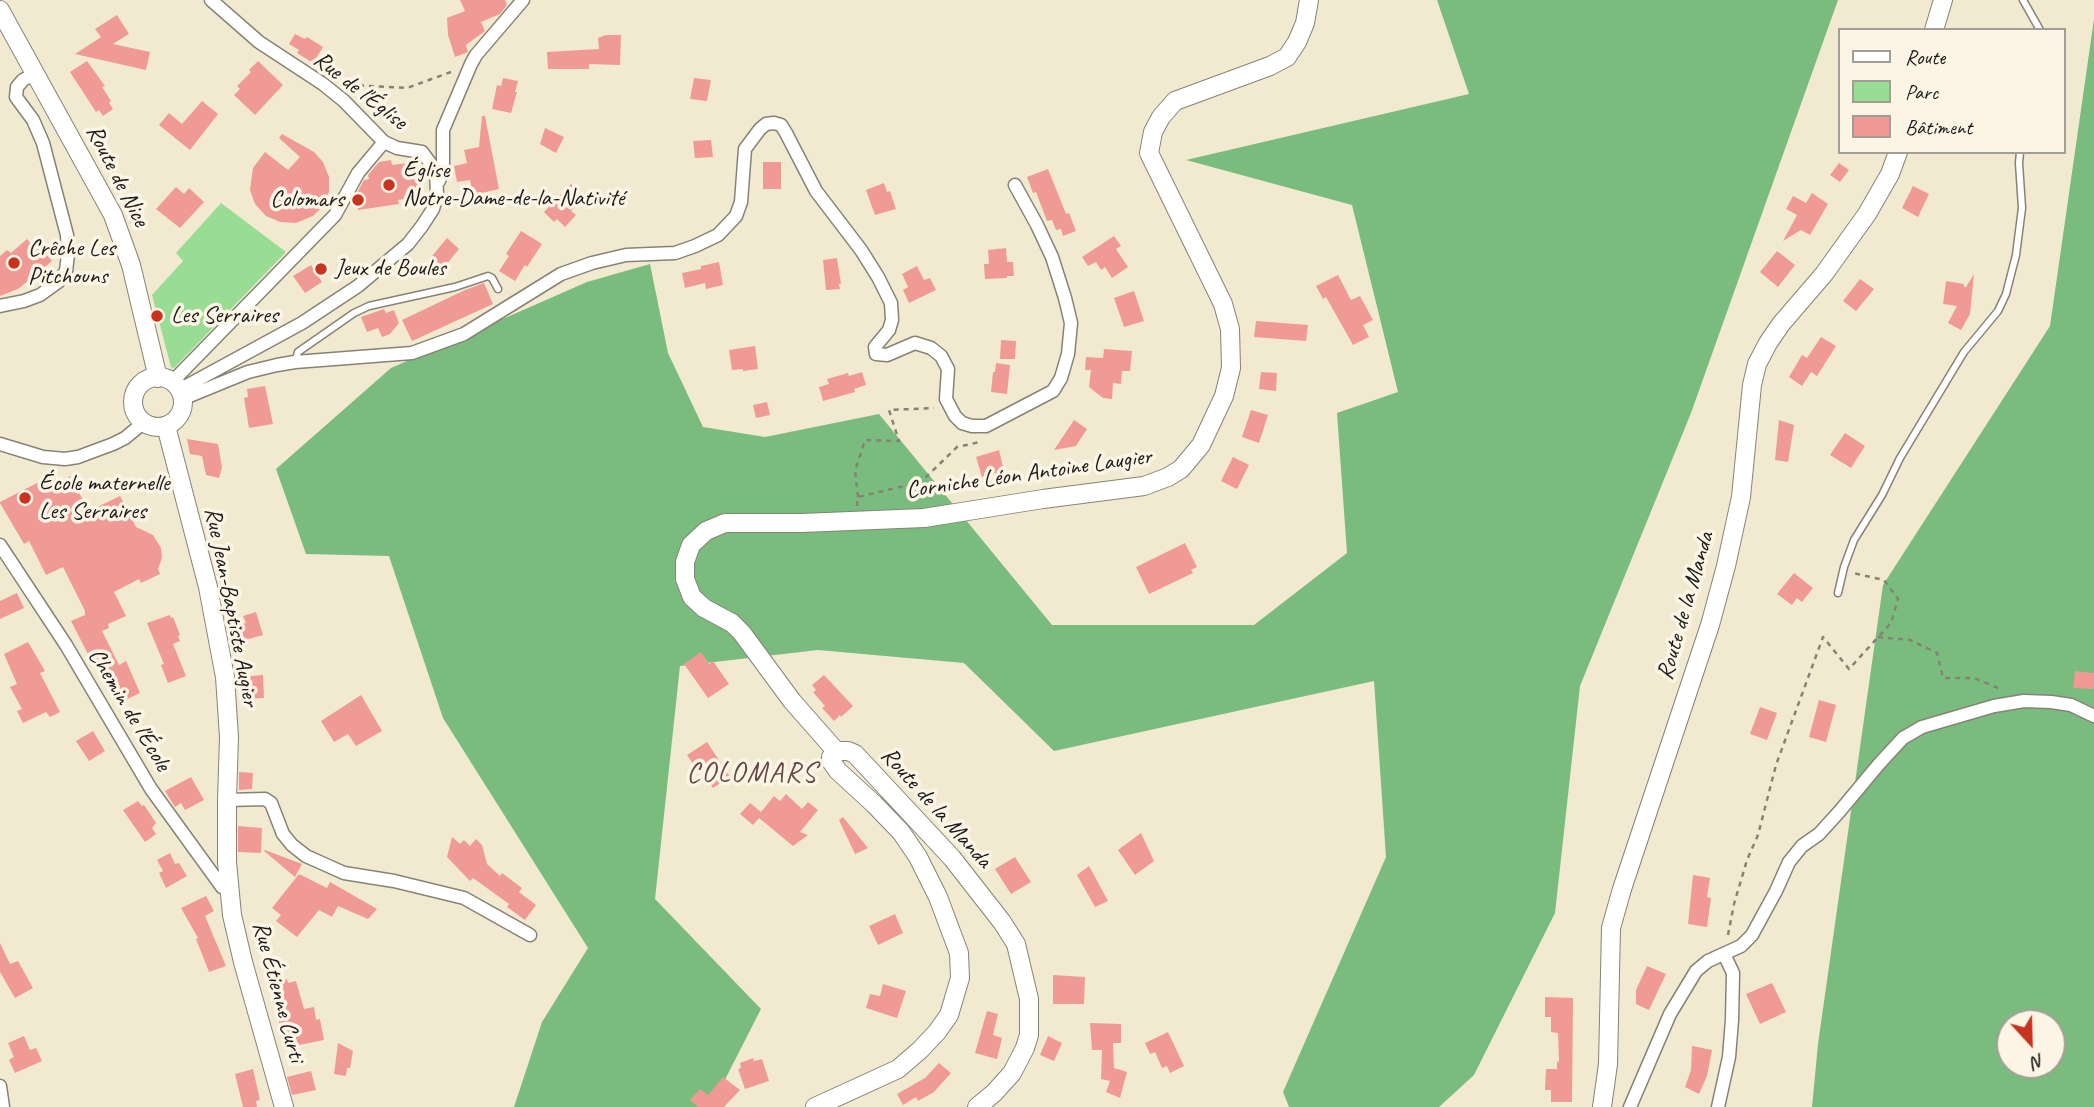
<!DOCTYPE html>
<html>
<head>
<meta charset="utf-8">
<style>
	body { margin:0 }
	#map { position:relative; width:2094px; height:1107px; overflow:hidden; background:#f1ead0; font-family:Caveat,sans-serif }
	canvas { display:block }
	.legend { position:absolute; left:1838px; top:28px; width:228px; height:126px; box-sizing:border-box; background:#fcf5e5; border:2px solid #a29e95; margin:0; padding:9px 12px; list-style:none; font-size:21px; color:#1c1c1c }
	.legend li { display:flex; align-items:center; gap:14px; height:35px }
	.legend b { width:35px; border:2px solid #a29e95 }
	.north { position:absolute; left:1996px; top:1009px; width:70px; height:70px; box-sizing:border-box; background:#fcf5e5; border:2px solid #a29e95; border-radius:50%; rotate:158deg; font-size:19px; font-weight:700; line-height:28px; text-align:center; color:#1c1c1c }
	.north::after { content:''; display:block; margin:auto; width:24px; height:32px; background:#c8321e; clip-path:polygon(50% 0,100% 100%,50% 72%,0 100%) }
</style>
</head>
<body>
<div id="map">
<canvas width="2094" height="1107"></canvas>
<ul class="legend">
<li><b style="height:9px;background:#fff"></b>Route</li>
<li><b style="height:19px;background:#99dc93"></b>Parc</li>
<li><b style="height:19px;background:#f09a95"></b>Bâtiment</li>
</ul>
<div class="north">N</div>
</div>
<script>
const g = document.querySelector('canvas').getContext('2d');
g.lineJoin = 'round';
function paint(path, color) { g.fillStyle = color; g.fill(path, 'evenodd'); }
const shape = rows => new Path2D(rows.map(r => 'M' + r).join(''));
function trace(path, color, width, dash) { g.strokeStyle = color; g.lineWidth = width; g.lineCap = dash ? 'butt' : 'round'; g.setLineDash(dash || []); g.stroke(path); }
function drawText(font, color, halo, rows, align = 'center') {
  g.font = font + ' Caveat,sans-serif'; g.lineWidth = 7; g.setLineDash([]); g.textBaseline = 'middle'; g.strokeStyle = halo; g.fillStyle = color; for (const [text, x, y, turn = 0] of rows) {
    g.save(); g.translate(x, y); g.rotate((+turn || 0) * Math.PI / 180); g.textAlign = isNaN(turn) ? turn : align; if (halo) g.strokeText(text, 0, 0); g.fillText(text, 0, 0); g.restore();
  }
}
paint(shape([
	[221,203,286,252,174,368,171,367,152,295,183,261,176,253]
]), '#99dc93');
paint(shape([
	[1437,0,1838,0,1691,413,1580,686,1555,913,1474,1075,1439,1107,1289,1107,1283,1092,1386,857,1374,681,1054,751,964,663,818,650,680,666,655,899,761,1009,711,1107,514,1107,542,1022,588,948,443,718,389,556,306,554,276,469,391,368,587,282,650,264,668,353,703,427,765,437,879,414,1052,625,1254,625,1347,553,1337,413,1398,392,1352,205,1186,160,1469,94],
	[2094,19,2094,1107,1812,1107,1818,1044,1883,585,2050,326],
	[2010,1023,2052,1023,2052,1065,2010,1065]
]), '#7abc7d');
paint(shape([
	[460,0,505,0,507,5,500,14,481,22,485,31,466,45,468,52,455,57,448,35,447,18,465,11],
	[117,15,129,34,113,44,150,52,146,70,75,54,101,37,95,29],
	[295,34,305,39,307,37,323,47,313,63,297,53,299,50,289,44],
	[606,35,621,35,620,65,589,64,589,69,548,69,547,52,599,49,598,38],
	[87,61,105,86,102,87,111,101,109,103,113,109,103,116,99,110,96,112,70,72],
	[258,61,283,85,255,115,234,95,240,89,237,86,251,72,249,70],
	[503,78,518,81,515,92,517,92,511,113,492,109,497,85,501,86],
	[694,78,711,80,707,101,690,99],
	[202,101,218,114,190,150,159,125,169,113,182,124],
	[482,116,485,116,499,189,473,195,470,180,457,182,454,166,467,163,464,150,479,147],
	[545,128,564,137,556,153,540,144],
	[282,134,314,152,323,162,329,177,329,192,322,207,313,216,296,223,280,222,266,216,255,204,250,190,253,168,265,152,288,170,300,157,279,138],
	[711,140,713,157,695,158,693,141],
	[391,160,392,165,417,162,421,196,398,200,399,204,358,210,356,195,364,180,369,179,368,175,379,162],
	[763,162,781,162,781,189,763,189],
	[1839,163,1849,170,1840,182,1830,175],
	[1048,169,1066,214,1069,213,1076,231,1063,236,1061,229,1056,230,1052,220,1047,221,1036,192,1033,193,1027,177],
	[884,183,887,192,890,191,896,209,875,215,866,190],
	[571,184,585,198,571,211,576,215,565,227,557,219,554,222,544,212],
	[1913,186,1929,194,1918,217,1902,208],
	[176,187,184,194,189,188,204,202,180,228,156,209],
	[1812,193,1828,204,1810,235,1801,230,1783,241,1797,215,1786,209,1793,196,1806,203],
	[521,231,542,244,527,267,525,265,515,281,499,271,509,256,506,254],
	[1114,236,1121,246,1116,249,1128,267,1112,278,1105,267,1101,270,1096,262,1088,266,1082,257],
	[447,238,459,249,441,271,428,261],
	[27,239,36,250,40,247,52,261,18,289,0,296,0,256,7,250,11,253],
	[1006,248,1007,262,1013,262,1014,276,1007,276,1007,278,985,279,984,264,989,264,988,250],
	[1777,251,1795,265,1778,287,1760,272],
	[837,258,841,284,839,284,840,289,826,290,823,260],
	[719,262,723,285,706,289,705,283,685,288,682,273,701,269,701,266],
	[311,265,322,282,305,293,293,276],
	[917,266,924,280,930,278,936,290,909,303,903,290,908,287,902,274],
	[1974,274,1970,314,1961,330,1948,323,1957,306,1943,304,1946,281,1964,284,1964,287,1966,287],
	[1338,275,1351,300,1360,296,1373,320,1363,325,1369,337,1353,345,1326,297,1323,299,1316,286],
	[1860,279,1874,289,1856,311,1843,301],
	[484,283,493,304,412,341,402,320,465,290],
	[1134,291,1144,321,1124,327,1114,298],
	[384,309,386,313,394,310,399,323,390,334,382,337,378,328,367,332,361,317],
	[1256,321,1308,325,1306,341,1254,337],
	[1821,337,1836,346,1817,376,1811,372,1802,386,1789,377,1802,355,1807,358],
	[1001,340,1016,341,1015,359,1000,359],
	[755,346,758,369,743,371,743,369,732,370,729,350],
	[1104,349,1132,351,1130,371,1122,371,1121,384,1113,383,1112,399,1103,398,1089,387,1091,370,1085,370,1086,357,1103,358],
	[996,363,1010,365,1007,394,991,392,993,372,995,372],
	[862,372,866,385,854,389,855,392,823,401,819,387,829,384,827,379,848,373,849,376],
	[1261,372,1277,373,1276,391,1259,389],
	[265,386,273,424,249,428,244,398,248,397,247,389],
	[767,402,770,415,756,418,753,405],
	[1251,410,1268,415,1259,443,1242,437],
	[1074,420,1087,429,1076,446,1054,450],
	[1779,420,1794,425,1788,462,1775,460],
	[1845,433,1865,446,1851,468,1830,455],
	[187,439,218,444,222,467,219,478,206,475,202,456,190,454],
	[999,450,1004,471,982,477,976,457],
	[1233,457,1249,465,1237,489,1221,481],
	[70,476,89,511,120,496,136,527,153,535,161,548,162,558,158,569,160,574,141,583,139,579,114,592,126,616,108,624,109,628,102,631,119,665,126,661,140,693,117,704,93,654,89,656,71,621,85,615,85,611,63,567,46,575,29,541,24,544,0,503,0,502,43,480,47,489],
	[1185,543,1197,567,1191,570,1193,573,1149,594,1136,567],
	[1794,573,1813,588,1802,602,1797,598,1792,605,1777,594],
	[17,593,24,608,0,619,0,601],
	[256,612,263,635,230,644,227,628,246,623,243,616],
	[170,615,171,618,173,617,180,635,178,636,180,641,173,644,186,676,168,683,161,665,164,664,147,623],
	[28,642,45,671,40,673,60,712,50,717,46,712,23,723,17,711,22,709,10,687,17,684,4,654],
	[701,652,709,664,713,661,729,684,708,698,684,664],
	[2075,671,2094,673,2094,689,2073,688],
	[263,675,264,698,242,699,241,677],
	[824,675,853,706,841,717,840,715,834,721,822,708,825,706,813,692,816,690,812,685],
	[361,695,382,731,356,746,348,734,334,742,321,721],
	[1819,700,1836,705,1826,742,1809,737],
	[1760,707,1777,713,1767,740,1750,734],
	[93,731,105,751,89,761,76,741],
	[707,742,730,777,713,788,702,772,699,773,687,755],
	[239,772,253,773,252,789,239,790],
	[191,777,204,800,185,810,181,803,175,807,165,791],
	[786,794,802,809,808,802,818,810,800,832,808,835,793,846,759,818,753,825,740,814,750,803,761,812,774,796,780,801],
	[138,801,142,806,144,805,156,823,152,828,156,834,145,842,123,810],
	[843,817,868,848,855,854,839,820],
	[238,826,262,828,261,853,238,852],
	[1141,833,1154,861,1135,875,1118,850],
	[452,837,460,844,464,840,470,846,476,839,482,845,487,864,500,876,502,873,522,888,519,892,536,905,525,920,507,907,509,904,473,878,470,881,447,857],
	[265,850,302,864,295,877,264,851],
	[170,853,175,864,179,863,187,876,166,888,159,873,163,871,157,860],
	[1015,857,1031,882,1011,894,995,869],
	[1089,866,1108,901,1095,907,1077,875],
	[299,874,327,888,330,882,377,909,368,919,338,906,332,917,319,910,297,937,276,921,281,915,272,908],
	[1693,875,1710,878,1707,897,1711,898,1707,927,1688,924],
	[206,896,214,911,205,916,226,966,209,972,196,939,198,938,181,908],
	[895,914,903,933,878,945,869,926],
	[0,943,10,964,18,961,33,988,15,998,0,972],
	[1647,966,1666,974,1649,1010,1636,1004,1636,990],
	[1053,975,1085,977,1084,1004,1053,1004],
	[287,979,288,983,296,981,304,1009,314,1007,316,1020,320,1019,324,1040,284,1048,276,1004,270,984],
	[1772,983,1786,1012,1760,1024,1746,994],
	[883,984,906,991,897,1018,866,1008,870,994,880,996],
	[1545,997,1573,998,1572,1102,1551,1102,1551,1090,1545,1090,1546,1069,1557,1069,1557,1061,1559,1062,1558,1033,1551,1032,1551,1017,1545,1017],
	[987,1011,998,1014,993,1035,1002,1038,997,1059,975,1053],
	[1090,1023,1121,1024,1121,1043,1113,1043,1114,1068,1127,1072,1120,1098,1106,1092,1110,1081,1101,1079,1102,1050,1092,1050],
	[1168,1032,1184,1066,1170,1073,1167,1066,1162,1068,1155,1052,1150,1054,1145,1043],
	[24,1036,30,1050,36,1048,42,1061,15,1073,9,1060,14,1057,8,1043],
	[1048,1036,1062,1043,1054,1061,1040,1055],
	[338,1043,353,1051,350,1068,347,1068,346,1076,334,1074],
	[1692,1046,1712,1050,1707,1076,1699,1094,1685,1087,1691,1070],
	[753,1058,754,1061,762,1059,769,1081,745,1089,738,1069,741,1068,740,1063],
	[939,1063,951,1073,934,1092,918,1101,916,1097,903,1105,897,1094,925,1078],
	[253,1069,260,1100,256,1101,257,1107,243,1107,235,1074],
	[311,1071,316,1090,292,1095,287,1077],
	[723,1077,740,1090,724,1107,698,1107,690,1100,700,1089,708,1095]
]), '#f09a95');
const lane = shape([
	[2023,0,2040,30],
	[295,362,298,352,354,313,369,306,455,287,488,276,492,278,498,289],
	[1838,593,1844,567,1854,540,1882,495,1900,458,1964,352,1998,311,2006,294,2016,255,2022,208,2019,163,2020,152]
]);
const street = shape([
	[439,181,443,169,443,130,471,64,476,55,523,0],
	[0,306,24,301,40,295,58,282,66,271,68,254,67,235,43,143,33,120,16,97,17,87,23,80,36,73],
	[172,382,335,215,358,173,384,142],
	[179,390,302,323,358,286,408,244,422,226,433,209,437,194,436,171,422,152,397,148,384,142,344,101,323,84,259,42,211,0],
	[182,399,248,372,277,365,295,362,412,353,464,334,561,274,592,263,626,255,675,253,695,246,718,235,736,216,741,202,745,149,760,129,766,124,774,123,781,125,786,133,816,191,861,250,878,277,891,303,892,320,889,330,875,347,876,354,887,355,915,343,931,348,941,356,948,369,946,399,955,416,962,423,972,426,986,426,1053,391,1061,378,1068,354,1071,323,1065,298,1052,257,1037,225,1015,185],
	[0,444,43,457,65,459,78,457,113,444,125,438,143,423],
	[0,545,66,645,151,789,222,887,229,890],
	[227,800,265,799,271,803,283,834,292,845,306,856,344,873,394,881,464,898,530,935],
	[0,1086,3,1107],
	[1630,1107,1670,1014,1696,971,1708,961,1741,946,1752,935,1776,891,1789,862,1802,846,1819,834,1839,812,1879,764,1903,738,1922,727,1994,706,2024,701,2051,702,2071,705,2094,716],
	[1718,1107,1729,1057,1732,1020,1733,973,1724,954]
]);
const secondary = shape([
	[0,10,113,215,131,265,158,378],
	[1934,30,1943,0],
	'133 402a25 25 0 1 1 50 0a25 25 0 1 1-50 0Z',
	[166,426,208,587,225,677,229,737,227,800,227,862,232,915,243,962,284,1107],
	[836,751,792,701,742,633,732,623,704,608,692,597,685,579,685,562,691,545,706,531,725,523,802,523,924,518,1043,499,1144,486,1168,477,1181,469,1201,445,1224,396,1231,368,1230,329,1223,304,1149,153,1153,132,1161,117,1175,101,1270,66,1287,57,1297,42,1305,23,1309,0],
	[836,751,848,751,855,754,952,858,1002,922,1016,944,1029,999,1029,1035,1025,1048,1012,1073,994,1093,977,1107],
	[815,1107,898,1069,920,1050,937,1032,949,1015,960,978,959,953,938,897,918,857,901,832,874,804,838,771,831,761,831,757,836,751],
	[1602,1107,1608,1064,1611,928,1622,889,1710,625,1726,566,1741,497,1752,385,1757,364,1768,343,1781,324,1824,274,1867,214,1890,174,1898,152]
]);
trace(lane, '#868376', 9);
trace(street, '#868376', 15);
trace(secondary, '#868376', 20);
trace(shape([
	[349,85,407,88,451,72],
	[858,497,855,471,865,440,899,441,889,410,934,408],
	[857,506,858,497,921,482,957,447,980,442],
	[1878,637,1910,640,1937,653,1943,678,1974,678,2003,690],
	[1728,935,1734,904,1747,860,1758,835,1776,765,1823,637,1849,669,1891,623,1898,599,1884,580,1853,573]
]), '#868376', 2.5, [5, 5]);
trace(lane, '#fff', 6);
trace(street, '#fff', 12);
trace(secondary, '#fff', 18);
for (const [x, y, r, color] of [
	[389,185,7,"#c8321e"],
	[358,200,7,"#c8321e"],
	[14,263,7,"#c8321e"],
	[321,269,7,"#c8321e"],
	[157,316,7,"#c8321e"],
	[25,498,7,"#c8321e"]
]) { const dot = new Path2D(); dot.arc(x, y, r, 0, 2 * Math.PI); g.fillStyle = color; g.fill(dot); trace(dot, '#fcf5e5', 2.5); }
drawText('24px', '#1c1c1c', '#fcf5e5', [
	["Rue de l'Église",360,91,38],
	["Route de Nice",117,176,63],
	["Corniche Léon Antoine Laugier",1029,474,-8],
	["Route de la Manda",1686,606,-74],
	["Rue Jean-Baptiste Augier",231,607,79],
	["Chemin de l'École",129,710,59],
	["Route de la Manda",936,808,48],
	["Rue Étienne Curti",278,992,75]
]);
drawText('24px', '#1c1c1c', '#fcf5e5', [
	["Église",403,171],
	["Notre-Dame-de-la-Nativité",403,199],
	["Colomars",344,200,"right"],
	["Crêche Les",28,249],
	["Pitchouns",28,277],
	["Jeux de Boules",335,269],
	["Les Serraires",171,316],
	["École maternelle",39,484],
	["Les Serraires",39,512]
], 'left');
g.letterSpacing = '2px';
drawText('28px', '#664846', '#fcf5e5', [
	["COLOMARS",752,774]
]);
g.letterSpacing = '0px';
</script>
</body>
</html>
